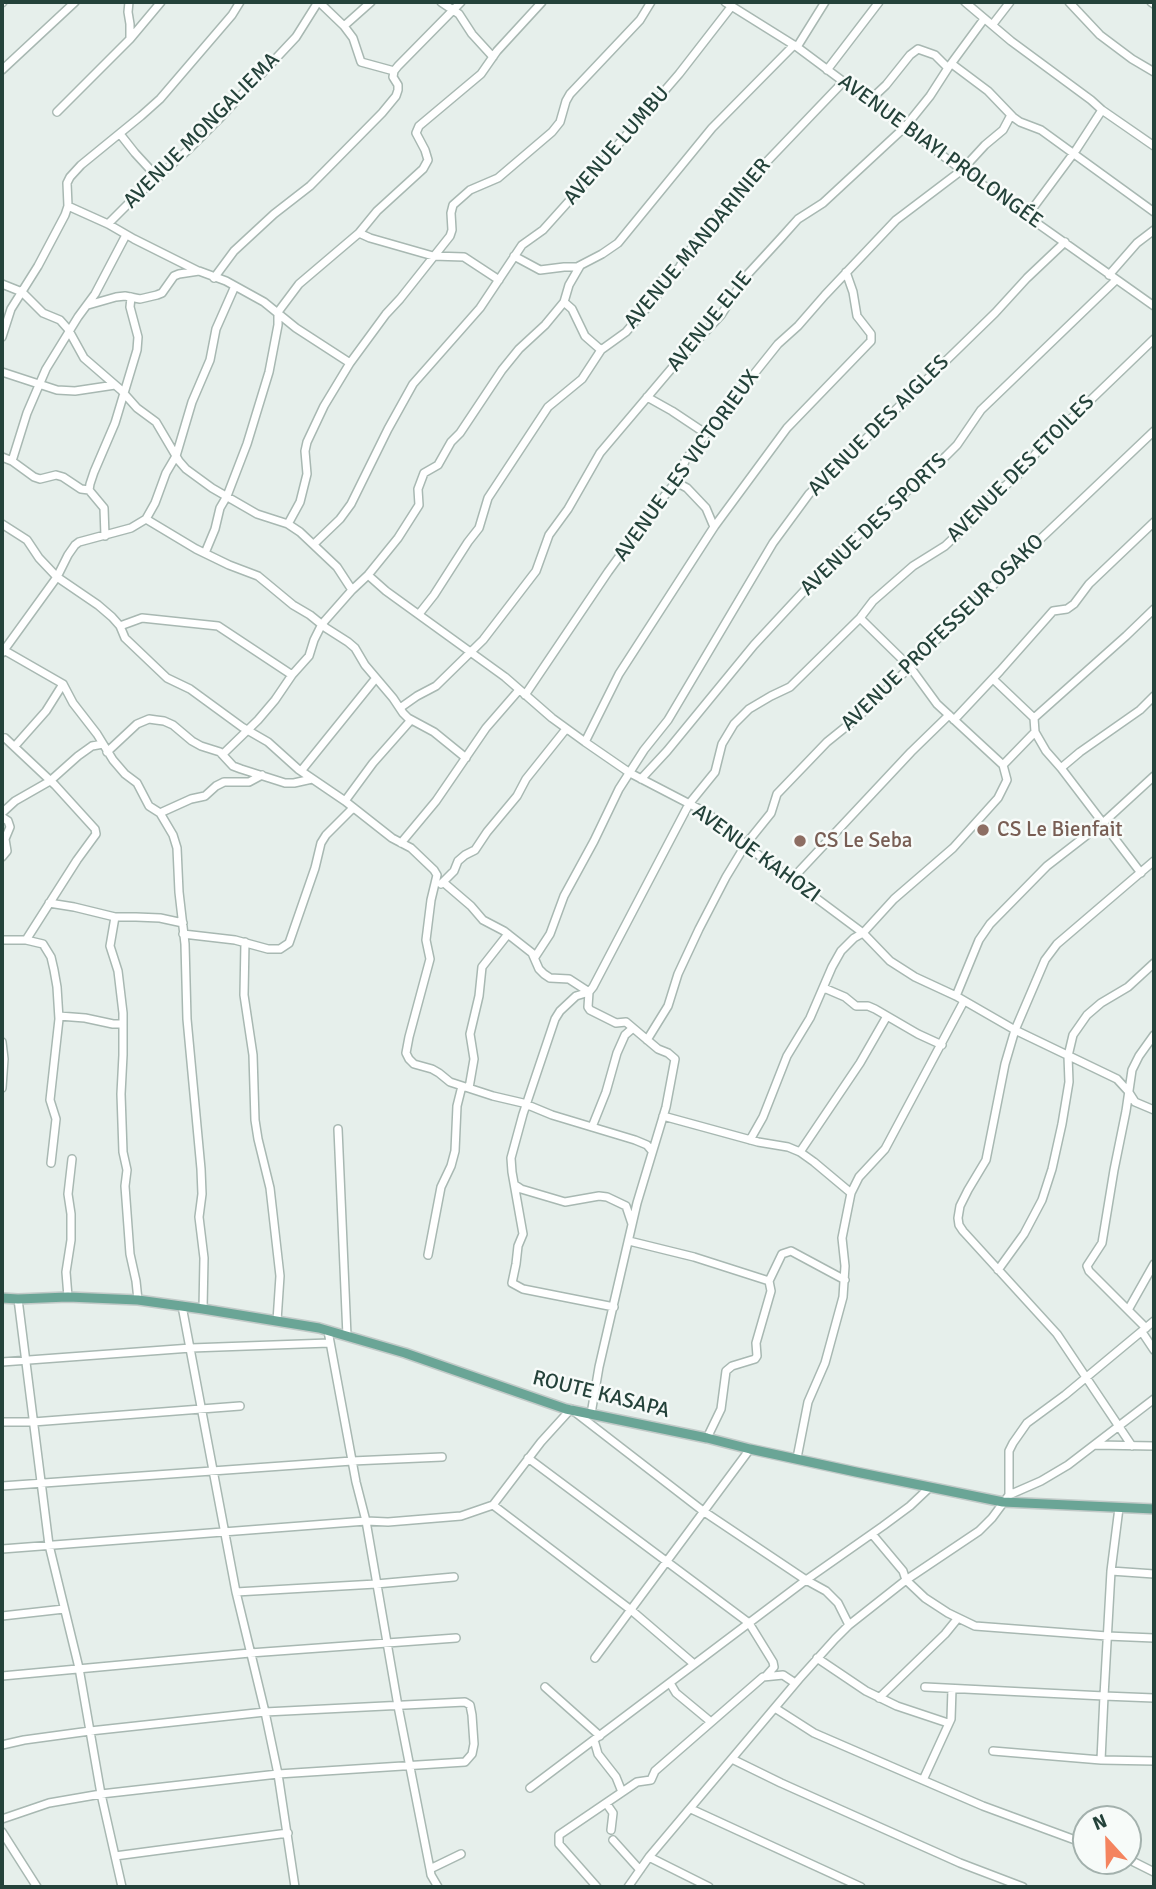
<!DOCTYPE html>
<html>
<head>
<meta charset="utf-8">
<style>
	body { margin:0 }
	#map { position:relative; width:1156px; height:1889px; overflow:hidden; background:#e6efeb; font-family:Signika,sans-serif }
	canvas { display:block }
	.frame { position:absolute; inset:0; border:4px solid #24423a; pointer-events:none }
	.north { position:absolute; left:1072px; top:1805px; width:70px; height:70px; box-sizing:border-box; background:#f7fbf9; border:2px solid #a3b1ad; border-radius:50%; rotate:338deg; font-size:19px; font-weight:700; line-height:28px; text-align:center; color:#24423a }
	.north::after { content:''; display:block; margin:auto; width:24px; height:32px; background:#f4845f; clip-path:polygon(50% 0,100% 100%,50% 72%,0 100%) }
</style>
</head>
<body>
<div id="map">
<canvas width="1156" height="1889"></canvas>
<div class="frame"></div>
<div class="north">N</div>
</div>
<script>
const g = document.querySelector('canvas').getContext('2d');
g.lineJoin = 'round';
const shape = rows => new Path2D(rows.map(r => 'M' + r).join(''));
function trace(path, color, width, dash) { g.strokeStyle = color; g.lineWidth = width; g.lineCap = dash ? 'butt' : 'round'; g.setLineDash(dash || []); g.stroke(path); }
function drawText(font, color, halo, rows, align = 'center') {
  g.font = font + ' Signika,sans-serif'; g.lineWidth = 5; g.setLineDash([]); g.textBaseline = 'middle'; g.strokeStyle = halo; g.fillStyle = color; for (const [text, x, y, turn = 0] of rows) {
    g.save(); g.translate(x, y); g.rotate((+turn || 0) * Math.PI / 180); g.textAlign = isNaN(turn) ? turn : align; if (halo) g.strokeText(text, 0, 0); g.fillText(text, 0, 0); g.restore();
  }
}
const minor = shape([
	[129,2,128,12,130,24,130,38],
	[319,2,344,26,353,38,361,62,394,71],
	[441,2,459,14,472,34,493,57],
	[725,2,797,47,962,170,1154,306],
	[965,2,1011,41,1091,100,1102,110,1154,146],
	[1069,2,1100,35,1132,59,1154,72],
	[1151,2,1154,4],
	[2,3,3,2],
	[993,24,1010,2],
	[344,26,371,2],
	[797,47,825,2],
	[952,64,988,91,1013,117,1020,122,1041,130,1154,212],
	[2,70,75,2],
	[827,70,879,2],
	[869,101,886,85,910,55,918,49,935,55,948,68],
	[57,112,130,39,161,2],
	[120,134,135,153,158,178],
	[68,206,108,224,134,239,198,271],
	[1027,216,1076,150,1102,110],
	[108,224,135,197,189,149,218,120,296,37,318,2],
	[359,233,370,238,433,256,464,257,499,280],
	[514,256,540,270,564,267,577,267,602,254,618,243,712,128,794,45],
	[1109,275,1137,243,1154,230],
	[214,278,234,251,274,214,310,186,382,113,396,96,398,90,398,85,393,77,394,71,398,66,461,2],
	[2,284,22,292,43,313,60,320,68,329,84,358,121,390,137,408,156,422,179,461,186,469,212,488,257,514,288,524,300,532,337,567,352,590],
	[564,302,572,309,585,336,601,350],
	[88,305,116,297,125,296,140,299,157,295,162,293,174,276,179,274,199,271,226,281,264,302,296,328,350,363],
	[2,337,11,309,38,266,65,215,68,206,67,183,70,177,81,165,141,116,160,99,232,15,240,2],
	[2,372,57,390,75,391,115,385],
	[647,397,672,411,705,433],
	[2,457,12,461,34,477,40,479,56,475,63,477,81,489,89,490],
	[12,461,27,413,46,369,78,317,95,294,126,235],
	[676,482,687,488,706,508,714,527],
	[146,519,196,549,229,565,258,576,293,605,310,615,326,628,348,642,355,648,365,665,393,698,403,713,408,718,434,732,466,758],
	[2,524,27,540,39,558,57,577,98,605,112,617,120,626,125,638,167,678,190,689,242,727,268,742,298,769,345,801,392,838,411,848,434,870,437,875,431,900,426,940,430,959,409,1037,406,1053,409,1059,414,1064,432,1069,439,1073,450,1082,493,1096,523,1103,552,1115,635,1140,647,1145,652,1151],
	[288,524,300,502,307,474,305,451,307,442,324,406,350,363,386,314,400,299,450,236,452,230,451,213,453,205,470,190,498,178,552,132,560,122,566,101,570,94,640,20,651,2],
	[105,536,104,508,89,490,90,484,94,472,115,423,137,350,138,337,130,307,131,297],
	[314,544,340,519,351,504,388,429,413,384,480,308,522,245,543,230,578,191,679,74,731,7],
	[205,553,215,529,220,508,227,496,247,444,269,372,278,325,278,312,299,284,359,233,377,211,423,169,428,160,425,150,416,133,419,126,481,74,497,51,542,2],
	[368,575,386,591,505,677,552,718,585,742,630,773,707,813,761,857,863,933,890,961,915,977,956,996,1015,1030,1117,1079,1128,1091,1135,1102,1154,1110],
	[419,614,434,595,468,542,479,528,488,498,548,407,582,379,601,350,626,332,657,296,661,281,679,268,687,254,733,197,843,82],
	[860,618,910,667,937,704,1003,765],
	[120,626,142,618,218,626,292,675],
	[2,649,63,684,73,703,97,734,113,760,125,774,137,783,149,806,160,813,173,835,177,848,179,892,185,944,187,1019,201,1169,202,1194,199,1217,204,1258,203,1309],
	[2,653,57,577,68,555,75,545,79,542,131,528,146,519,155,503,166,473,176,456,192,402,210,360,216,329,235,286],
	[993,679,1034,718],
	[525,695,608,572,656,506,676,482,686,459,778,344,798,326,825,295,896,220,962,170,985,145,1003,130,1011,115],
	[400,708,417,696,436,686,483,640,536,571,549,535,568,509,600,453,677,362,721,315,747,275,781,238,798,219,823,203,905,127,930,96,948,68,984,19],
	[954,720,1000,671,1046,619,1053,611,1067,609,1074,604,1089,584,1154,522],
	[1035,732,1046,751,1061,768,1080,752,1140,710,1154,696],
	[5,738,55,785,95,829,96,834,77,860,26,940],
	[585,742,619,674,714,527,787,428,871,341,871,334,857,316,853,292,846,272],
	[15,746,46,711,63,684],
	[107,752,137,724,149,719,156,720,164,721,173,725,192,741,201,746,220,752,233,766,241,769,285,783,294,783,312,779],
	[223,754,258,720,275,700,292,675,309,656,314,640,322,624,352,590,368,575,398,538,419,505,418,489,424,473,438,465,451,442,460,433,502,370,519,349,545,325,564,302,569,285,580,266],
	[1061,768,1141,873],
	[301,771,376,678],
	[641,779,667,751,754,645,844,548,946,456,957,445,981,410,1116,280],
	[345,801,373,763,411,720],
	[2,813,15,801,50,781,78,756,92,746,103,744],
	[160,813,191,799,205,796,216,786,224,782,249,782,262,775],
	[2,817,8,821,10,827,5,839,7,851,2,857],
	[401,843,436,801,486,728,519,690],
	[792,879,911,752,949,715],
	[443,882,471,906,483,920,504,931,532,953,539,969,544,974,550,978,569,979,589,992,588,1007,590,1010,616,1023,626,1022,658,1049,668,1053,675,1059,666,1107,637,1203,599,1367,591,1414],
	[441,884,454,871,458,861,465,855,475,850,487,832,517,796,526,779,566,729],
	[49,903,74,907,115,917,136,917,160,918,183,923],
	[115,917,110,946,118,971,123,1013,123,1055,121,1094,123,1152,127,1170,125,1186,130,1254,136,1281,138,1300],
	[183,934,235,940,268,949,280,949,289,943,315,868,321,843,326,835,353,808],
	[2,940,26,940,43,944,51,957,54,970,57,987,59,1019,50,1100,56,1119,51,1163],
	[245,942,244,995,253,1055,255,1120,258,1139,270,1188,280,1276,277,1321],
	[535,957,550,934,564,896,594,841,619,789,644,750,668,720,773,543,809,494,995,313,1027,278,1065,242],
	[824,988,845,997,856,1006,868,1006,875,1009,918,1034,942,1045],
	[956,996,979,940,990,924,1047,866,1105,821,1154,776],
	[59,1016,85,1018,113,1024,123,1024],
	[647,1040,668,1006,678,974,699,929,726,877,746,844,771,813,777,794,827,742,858,717,910,667,929,646,952,627,1013,565,1154,431],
	[2,1042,4,1059,2,1088],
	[469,1088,474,1059,470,1034,479,996,482,967,508,934],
	[663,1116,758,1142,788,1147,800,1152,814,1162,851,1193],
	[592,1127,606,1092,617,1053,625,1035,633,1028],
	[338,1129,347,1336],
	[750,1140,763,1117,787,1056,810,1018,832,967,841,951,854,938,863,933,894,899,953,848,998,798,1007,780,1003,765,1035,732,1034,718,1126,636,1154,609],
	[800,1152,860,1063,887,1016],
	[515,1185,521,1189,565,1202,599,1196,607,1197,626,1206,632,1224],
	[629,1241,694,1257,769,1281],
	[428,1255,441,1187,451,1166,455,1151,457,1106,462,1086],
	[998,1270,1024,1234,1042,1200,1052,1169,1062,1124,1069,1082,1068,1056,1073,1035,1087,1015,1101,1003,1128,987,1154,963],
	[68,1297,66,1272,71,1240,71,1214,68,1194,72,1159],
	[18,1299,49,1545,79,1668,101,1794,122,1887],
	[182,1306,236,1592,265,1712,278,1774,295,1887],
	[614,1307,523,1289,512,1283,516,1264,518,1246,523,1234,512,1172,511,1158,523,1114,555,1019,560,1011,576,996,589,992,593,987,689,804,715,772,722,744,734,724,749,709,771,696,790,687,860,618,873,601,913,566,945,546,967,525,994,495,1017,476,1057,428,1073,417,1154,339],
	[1128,1310,1154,1264],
	[1146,1328,1089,1271,1087,1266,1102,1243,1114,1170,1126,1111,1132,1070,1139,1056,1154,1035],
	[328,1331,356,1482,366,1521,398,1706,430,1869],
	[1142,1332,1154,1350],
	[2,1362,191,1348,329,1343],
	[2,1422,33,1422,240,1406],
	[707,1438,721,1409,726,1371,732,1366,755,1359,757,1356,756,1343,771,1291,769,1281,782,1254,791,1251,845,1280],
	[1095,1445,1154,1446],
	[1132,1446,1057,1334,963,1231,959,1225,958,1218,960,1206,968,1190,986,1160,1005,1064,1015,1030,1045,960,1057,944,1154,861],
	[528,1458,749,1623,773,1662,774,1667,766,1676],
	[797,1458,808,1402,825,1363,843,1297,845,1266,842,1238,851,1193,859,1177,885,1149,964,1001],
	[2,1486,352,1461,442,1457],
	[1009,1495,1041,1481,1068,1465,1154,1399],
	[493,1505,631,1610,694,1664],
	[1119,1508,1111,1571,1104,1696,1154,1698],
	[872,1534,903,1571,906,1580,925,1598,948,1613,975,1626,1107,1636,1154,1638],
	[2,1549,366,1521,388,1522,461,1516,493,1505,541,1442,571,1409,703,1511,806,1580,826,1591,838,1603,849,1625],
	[1111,1571,1154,1574],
	[236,1592,376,1584,454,1577],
	[2,1616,64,1609],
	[595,1658,750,1449],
	[817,1658,866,1691,897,1706,948,1723],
	[2,1676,250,1653,456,1638],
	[670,1683,676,1693,711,1722],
	[545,1687,600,1736],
	[925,1687,1104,1696,1101,1760],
	[879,1698,945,1634,958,1618],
	[775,1708,814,1733,911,1775,983,1806,1086,1844],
	[594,1740,598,1754,616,1777,622,1792],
	[2,1745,24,1740,90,1731,265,1712,465,1702,470,1705,472,1715,474,1744,472,1754,465,1762,278,1774,101,1794,49,1803,2,1819],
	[993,1751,1101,1760,1154,1761],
	[732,1759,781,1783,960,1863,1023,1887],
	[923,1780,951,1719,952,1689],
	[530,1788,806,1580,883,1526,910,1506,929,1488],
	[606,1803,613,1813,611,1830],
	[691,1809,861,1887],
	[2,1832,37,1887],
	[613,1840,640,1870],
	[115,1856,288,1833],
	[649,1857,709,1887],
	[1128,1859,1154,1872],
	[438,1887,431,1875,430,1869,461,1854],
	[597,1887,559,1844,559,1835,637,1782,651,1780,655,1771,763,1677,783,1675,795,1683],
	[628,1887,649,1857,799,1679,835,1639,849,1625,906,1580,979,1531,992,1518,1009,1495,1009,1451,1013,1443,1027,1423,1065,1395,1154,1321]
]);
const major = shape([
	[2,1298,18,1299,68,1297,138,1300,203,1309,319,1328,405,1353,566,1409,707,1438,750,1449,856,1472,1003,1502,1154,1509]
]);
trace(minor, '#a8b8b2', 10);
trace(major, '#c2cac8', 12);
trace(minor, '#fff', 7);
trace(major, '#6aa596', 9);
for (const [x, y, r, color] of [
	[983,830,7,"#8d6e63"],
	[800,841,7,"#8d6e63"]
]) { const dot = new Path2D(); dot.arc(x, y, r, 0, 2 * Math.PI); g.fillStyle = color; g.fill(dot); trace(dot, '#f7fbf9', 2.5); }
drawText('21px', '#24423a', '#f7fbf9', [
	["AVENUE MONGALIEMA",202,131,-45],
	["AVENUE LUMBU",617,146,-49],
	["AVENUE BIAYI PROLONGÉE",940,152,36],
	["AVENUE MANDARINIER",698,244,-50],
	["AVENUE ELIE",710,322,-51],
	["AVENUE DES AIGLES",879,426,-45],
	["AVENUE LES VICTORIEUX",687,466,-54],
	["AVENUE DES ETOILES",1021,469,-45],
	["AVENUE DES SPORTS",874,525,-44],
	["AVENUE PROFESSEUR OSAKO",943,633,-44],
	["AVENUE KAHOZI",756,854,36],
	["ROUTE KASAPA",601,1395,14]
]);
drawText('21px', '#785e54', '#f7fbf9', [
	["CS Le Bienfait",997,830],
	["CS Le Seba",814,841]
], 'left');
</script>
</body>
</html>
